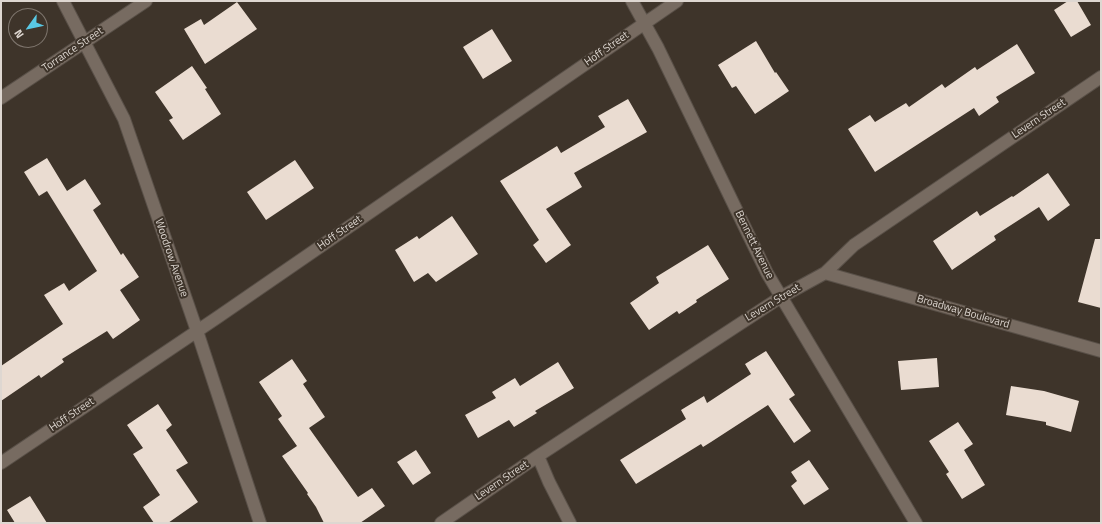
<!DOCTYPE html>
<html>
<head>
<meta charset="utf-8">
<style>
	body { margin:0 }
	#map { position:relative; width:1102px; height:524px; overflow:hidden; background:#3e342a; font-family:"Titillium Web",sans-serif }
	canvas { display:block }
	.frame { position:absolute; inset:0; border:2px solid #ded7d1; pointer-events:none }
	.north { position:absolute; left:8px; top:8px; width:40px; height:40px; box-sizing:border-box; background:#3e342a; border:1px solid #7e756d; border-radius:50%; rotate:237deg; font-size:11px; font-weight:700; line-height:16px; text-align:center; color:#ded7d1 }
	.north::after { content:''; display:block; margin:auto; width:14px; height:18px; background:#59c8e4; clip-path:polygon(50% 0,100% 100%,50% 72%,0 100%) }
</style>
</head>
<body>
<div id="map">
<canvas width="1102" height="524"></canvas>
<div class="frame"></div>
<div class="north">N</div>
</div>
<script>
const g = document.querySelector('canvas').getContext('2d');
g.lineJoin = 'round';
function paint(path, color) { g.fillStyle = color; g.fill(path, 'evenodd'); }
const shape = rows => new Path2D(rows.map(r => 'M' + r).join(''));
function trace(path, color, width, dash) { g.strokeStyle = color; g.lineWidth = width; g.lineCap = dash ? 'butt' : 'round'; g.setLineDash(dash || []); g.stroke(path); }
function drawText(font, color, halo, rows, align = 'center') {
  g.font = font + ' "Titillium Web",sans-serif'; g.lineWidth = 4; g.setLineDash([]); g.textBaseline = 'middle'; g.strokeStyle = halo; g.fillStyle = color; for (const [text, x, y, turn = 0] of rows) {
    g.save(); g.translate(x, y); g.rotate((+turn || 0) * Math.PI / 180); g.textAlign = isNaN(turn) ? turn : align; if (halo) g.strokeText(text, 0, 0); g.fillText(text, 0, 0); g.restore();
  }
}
paint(shape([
	[1068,1,1077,1,1091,25,1071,37,1054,10],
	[237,2,257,29,205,64,184,29,201,19,204,25],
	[492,29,512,61,483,79,463,47],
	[756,41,775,73,776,72,789,91,755,114,736,86,732,88,718,65],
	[1017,44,1035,73,996,97,999,102,979,116,974,108,875,172,848,129,870,115,875,122,906,103,909,107,942,84,945,88,975,67,977,70],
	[192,66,207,88,205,89,221,114,183,140,169,120,173,118,155,92],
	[628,99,647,132,574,173,582,187,546,209,571,245,546,263,533,245,539,240,500,181,557,146,561,153,605,127,598,116],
	[47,158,67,191,85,179,101,204,93,210,121,255,123,253,139,277,120,290,140,320,113,339,107,331,62,359,64,362,41,378,39,375,1,401,1,366,63,324,44,295,64,283,69,291,97,271,47,191,39,196,24,172],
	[295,160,314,188,266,220,247,192],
	[1048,173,1070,205,1048,221,1039,207,994,236,996,240,952,270,933,241,977,211,980,216,1012,196,1013,197],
	[452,216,478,254,436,282,428,273,414,282,395,250,417,236,419,239],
	[1095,239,1101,239,1101,308,1078,302],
	[708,245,729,279,696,300,697,302,679,314,677,311,649,330,630,303,659,283,656,277],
	[766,351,795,395,789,399,811,431,794,443,768,405,711,442,703,447,701,444,636,484,620,460,686,419,681,410,704,396,707,403,751,374,745,364],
	[937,358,939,387,901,390,898,361],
	[292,359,307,381,303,384,325,417,309,428,358,497,372,488,385,506,360,523,324,523,316,507,307,494,308,493,282,456,297,446,278,419,282,416,259,382],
	[558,362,574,388,535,411,537,413,514,427,509,420,478,438,465,415,496,398,492,392,515,378,520,386],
	[1011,386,1044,391,1079,401,1071,432,1046,425,1046,422,1006,415],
	[158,404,172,425,166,430,188,463,176,470,198,502,168,523,154,523,143,507,160,495,133,454,143,448,127,425],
	[958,422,973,444,964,450,985,485,962,499,946,474,949,472,929,441],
	[416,450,431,473,413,485,397,462],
	[809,460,829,489,804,505,791,486,797,481,791,472],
	[30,496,47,523,15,523,7,510]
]), '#eadcd1');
const street = shape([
	[63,1,124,119,197,331,260,523],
	[632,1,658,48,767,273,916,523],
	[1,98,146,1],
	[825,273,1101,351],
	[538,456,549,482,570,523],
	[1,463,218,317,677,1],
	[441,523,538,456,758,312,781,297,825,273,854,245,1101,77]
]);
trace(street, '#595048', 14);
trace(street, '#776b61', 12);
drawText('11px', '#ded7d1', '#3e342a', [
	["Hoff Street",607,49,-35],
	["Torrance Street",73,50,-34],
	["Levern Street",1039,119,-34],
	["Hoff Street",340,233,-35],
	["Bennett Avenue",754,245,64],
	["Woodrow Avenue",171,258,71],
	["Levern Street",773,303,-31],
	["Broadway Boulevard",963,312,16],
	["Hoff Street",72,415,-34],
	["Levern Street",502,481,-34]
]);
</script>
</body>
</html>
